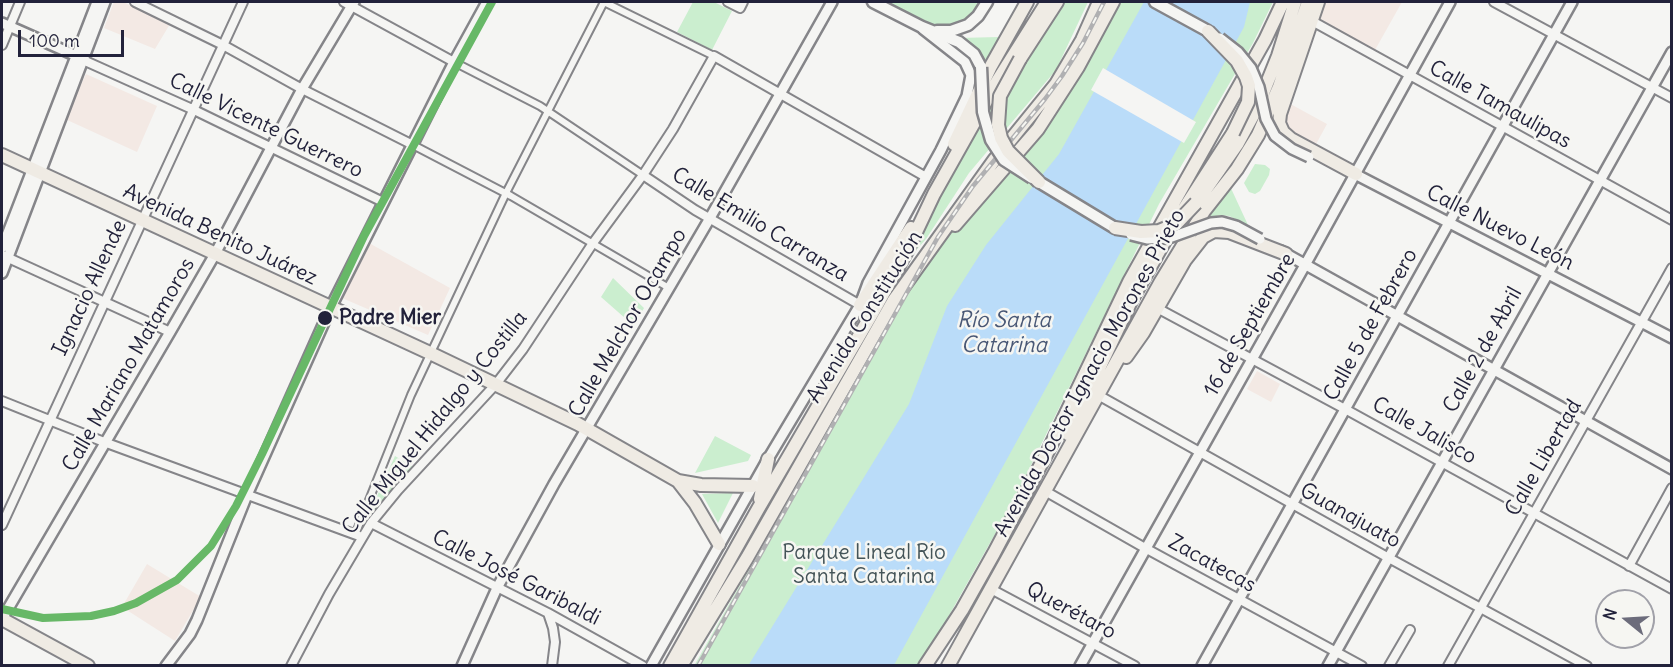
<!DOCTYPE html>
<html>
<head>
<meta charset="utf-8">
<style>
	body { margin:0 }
	#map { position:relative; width:1673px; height:667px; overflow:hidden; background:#f5f5f3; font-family:Delius,sans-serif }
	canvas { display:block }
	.frame { position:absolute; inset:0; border:3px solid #22223b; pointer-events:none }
	.north { position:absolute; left:1595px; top:589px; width:60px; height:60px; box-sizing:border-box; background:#f6f6f2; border:2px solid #a1a1a9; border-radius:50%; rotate:288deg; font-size:16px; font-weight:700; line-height:24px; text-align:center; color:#22223b }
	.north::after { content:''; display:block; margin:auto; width:21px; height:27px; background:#6c6c7b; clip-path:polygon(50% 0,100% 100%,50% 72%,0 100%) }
	.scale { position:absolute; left:18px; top:30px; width:106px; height:27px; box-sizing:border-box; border:3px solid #22223b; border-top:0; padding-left:8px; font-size:18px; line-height:21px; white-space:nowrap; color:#22223b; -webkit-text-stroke:4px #f6f6f2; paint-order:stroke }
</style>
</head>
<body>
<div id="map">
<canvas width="1673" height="667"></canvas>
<div class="frame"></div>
<div class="north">N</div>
<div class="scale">100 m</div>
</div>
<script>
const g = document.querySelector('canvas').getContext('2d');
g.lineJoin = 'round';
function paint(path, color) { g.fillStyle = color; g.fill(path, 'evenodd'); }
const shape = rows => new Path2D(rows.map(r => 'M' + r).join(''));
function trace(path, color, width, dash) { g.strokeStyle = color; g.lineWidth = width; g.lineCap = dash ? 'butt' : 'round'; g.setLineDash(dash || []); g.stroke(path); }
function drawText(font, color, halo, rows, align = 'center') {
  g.font = font + ' Delius,sans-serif'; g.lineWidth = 5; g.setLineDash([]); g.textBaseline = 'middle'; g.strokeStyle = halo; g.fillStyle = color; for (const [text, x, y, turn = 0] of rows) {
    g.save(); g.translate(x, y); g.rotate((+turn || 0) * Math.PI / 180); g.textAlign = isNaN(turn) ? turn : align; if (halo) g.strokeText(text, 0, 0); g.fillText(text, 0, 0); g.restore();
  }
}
paint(shape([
	[114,2,123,2,170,24,155,49,104,28],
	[1322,2,1402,2,1375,50,1319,18],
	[86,74,157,106,137,152,65,119],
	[1285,101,1327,124,1315,146,1283,127],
	[369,243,450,288,428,335,342,298],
	[1257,371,1280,384,1271,402,1247,389],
	[147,564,201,597,175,641,122,607]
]), '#f3e9e4');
paint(shape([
	[693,2,714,2,732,11,712,50,677,32],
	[887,2,981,2,970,16,959,23,946,26,932,24],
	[1059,2,1088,2,1056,70,969,173,926,239,903,265,942,186,1028,40,1011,36,1008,27,1023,26,1023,33],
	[1108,2,1273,2,1253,43,1159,204,1012,504,921,665,694,666,911,283,1008,149,1053,104],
	[999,37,984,65,958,38],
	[1255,164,1265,165,1270,169,1269,175,1260,191,1255,194,1249,192,1244,183],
	[1229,184,1248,225,1229,216,1220,215,1202,220],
	[613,278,644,308,634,326,601,297],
	[715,436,751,455,748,461,695,473],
	[395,456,413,467,365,523],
	[733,493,718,523,702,494]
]), '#cbeecf');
paint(shape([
	[1144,2,1250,2,1244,27,894,665,748,666,909,404,947,306,986,245,1059,154]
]), '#badcf9');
paint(shape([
	[1103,68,1196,122,1184,143,1091,90]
]), '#f5f5f3');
const pedestrian = shape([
	[604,2,714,56],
	[454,62,540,106,643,175],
	[413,145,511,196,669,288],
	[355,535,411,395,506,193,604,2]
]);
const minor = shape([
	[135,2,223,45,302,89,413,145],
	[344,2,454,62],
	[728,2,740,8,743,2],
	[1494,2,1672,98],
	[1312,21,1672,220],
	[2,45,20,2],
	[83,60,192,109,383,202],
	[643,175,695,210,860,305],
	[2,255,170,332],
	[1157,308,1345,409,1672,589],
	[1098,395,1387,557,1587,666],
	[2,401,104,442,362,537],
	[1045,491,1145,548,1362,666],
	[371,523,548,613,643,666],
	[2,525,243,2],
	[1629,566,1672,488],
	[991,589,1135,666],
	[548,613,553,628,555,642,552,666],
	[291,666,329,594,371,523,398,490,496,384,523,349,593,243,643,175,673,129,714,56,926,177],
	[1389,666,1410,630],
	[1448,666,1672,268]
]);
const tertiary = shape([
	[2,23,79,57],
	[1351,172,1672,338],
	[2,248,97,2],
	[1281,251,1672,469],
	[2,273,105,2],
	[2,619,170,332,215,254,302,89,354,2],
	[166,666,190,634,197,620,247,495,331,307,454,62,487,2],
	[462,666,497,588,554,484,710,218,832,2],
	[651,666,768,459,860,305,868,283,941,150,967,96,971,75,965,62,923,29],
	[1080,666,1305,265,1450,2],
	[1202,666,1572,2],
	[1328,666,1672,52]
]);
const secondary = shape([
	[873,2,922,27,959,42,974,54,981,67],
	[1155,2,1208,31],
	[937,31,951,31,968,25,978,16,987,2],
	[1039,182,1115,228]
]);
const primary = shape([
	[2,155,432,354,578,424,678,481,695,503,719,544],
	[678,481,701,485,753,486]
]);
const trunk = shape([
	[1318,2,1280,114,1279,123,1283,132,1291,139,1356,174],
	[1020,59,1057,2],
	[954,144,991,66,1027,2],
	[1199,199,1238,143,1257,108,1278,56,1295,2],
	[1180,215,1233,133],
	[955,225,1038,129,1078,67,1113,2],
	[860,305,911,228],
	[1126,357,1143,333,1185,260,1203,237,1214,231,1229,232,1286,254],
	[1068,434,1132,299,1171,230],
	[760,499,768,459],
	[2,619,88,666],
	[670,666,758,509,873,312,908,249,934,194,998,80,1047,2],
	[681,666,747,558,894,300,995,159,1056,84,1082,40,1099,2],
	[925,666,962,610,994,553,1048,451,1129,282,1265,40,1283,2],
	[948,666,1160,283,1204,211,1237,169,1258,135,1279,87,1308,2]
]);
trace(pedestrian, '#858589', 10);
trace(minor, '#858589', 12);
trace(tertiary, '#858589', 14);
trace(secondary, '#858589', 15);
trace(primary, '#858589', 16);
trace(trunk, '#858589', 16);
trace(pedestrian, '#f5f5f3', 6);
trace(minor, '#f5f5f3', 8);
trace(tertiary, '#f5f5f3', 9);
trace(secondary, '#f5f5f3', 10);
trace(primary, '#efebe4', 12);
trace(trunk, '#efebe4', 12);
const rail = shape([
	[698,666,938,237,973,186,1045,99,1062,76,1083,43,1104,2]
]);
trace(rail, '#b0b0b2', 4.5);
trace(rail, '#f6f6f2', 2, [7]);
const tertiaryBridge = shape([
	[1220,38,1238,52,1251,68,1259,87,1266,119,1275,136,1292,149,1309,157],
	[1131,235,1147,239,1169,238,1211,223,1222,222,1236,226,1260,239]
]);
const secondaryBridge = shape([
	[981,67,983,112,991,140,1004,160,1032,178]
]);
const trunkBridge = shape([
	[1208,31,1237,61,1246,77,1249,86,1248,102,1233,133],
	[1020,59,1000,96,998,125,1001,138,1008,151,1039,182],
	[1115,228,1141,232,1159,231,1176,224,1196,203]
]);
trace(tertiaryBridge, '#858589', 14, []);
trace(secondaryBridge, '#858589', 15, []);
trace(trunkBridge, '#858589', 16, []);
trace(tertiaryBridge, '#f5f5f3', 9);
trace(secondaryBridge, '#f5f5f3', 10);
trace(trunkBridge, '#efebe4', 12);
trace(shape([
	[2,609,43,618,91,616,114,611,136,603,177,580,211,546,236,506,262,454,364,236,492,2]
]), '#67b867', 8);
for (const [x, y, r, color] of [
	[325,318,8,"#22223b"]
]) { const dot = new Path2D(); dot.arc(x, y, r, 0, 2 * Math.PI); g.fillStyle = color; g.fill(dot); trace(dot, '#f6f6f2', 2); }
drawText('21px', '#22223b', '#f6f6f2', [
	["Calle Tamaulipas",1500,105,29],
	["Calle Vicente Guerrero",266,126,26],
	["Calle Emilio Carranza",760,225,31],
	["Calle Nuevo León",1500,228,27],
	["Avenida Benito Juárez",220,235,25],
	["Ignacio Allende",90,288,-65],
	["Avenida Constitución",865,317,-58],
	["Calle Melchor Ocampo",628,323,-60],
	["16 de Septiembre",1250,325,-60],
	["Calle 5 de Febrero",1371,325,-61],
	["Calle 2 de Abril",1483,350,-61],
	["Calle Mariano Matamoros",129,365,-60],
	["Avenida Doctor Ignacio Morones Prieto",1090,373,-61],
	["Calle Miguel Hidalgo y Costilla",435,423,-51],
	["Calle Jalisco",1424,431,29],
	["Calle Libertad",1544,458,-60],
	["Guanajuato",1350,516,29],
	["Zacatecas",1212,564,29],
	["Calle José Garibaldi",516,578,27],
	["Querétaro",1071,611,28]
]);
drawText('bold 21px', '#22223b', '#f6f6f2', [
	["Padre Mier",339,318]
], 'left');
drawText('21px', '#445458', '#f6f6f2', [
	["Parque Lineal Río",864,553],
	["Santa Catarina",864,577]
]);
drawText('italic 22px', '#485775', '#f6f6f2', [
	["Río Santa",1004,321],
	["Catarina",1004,346]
]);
</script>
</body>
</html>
